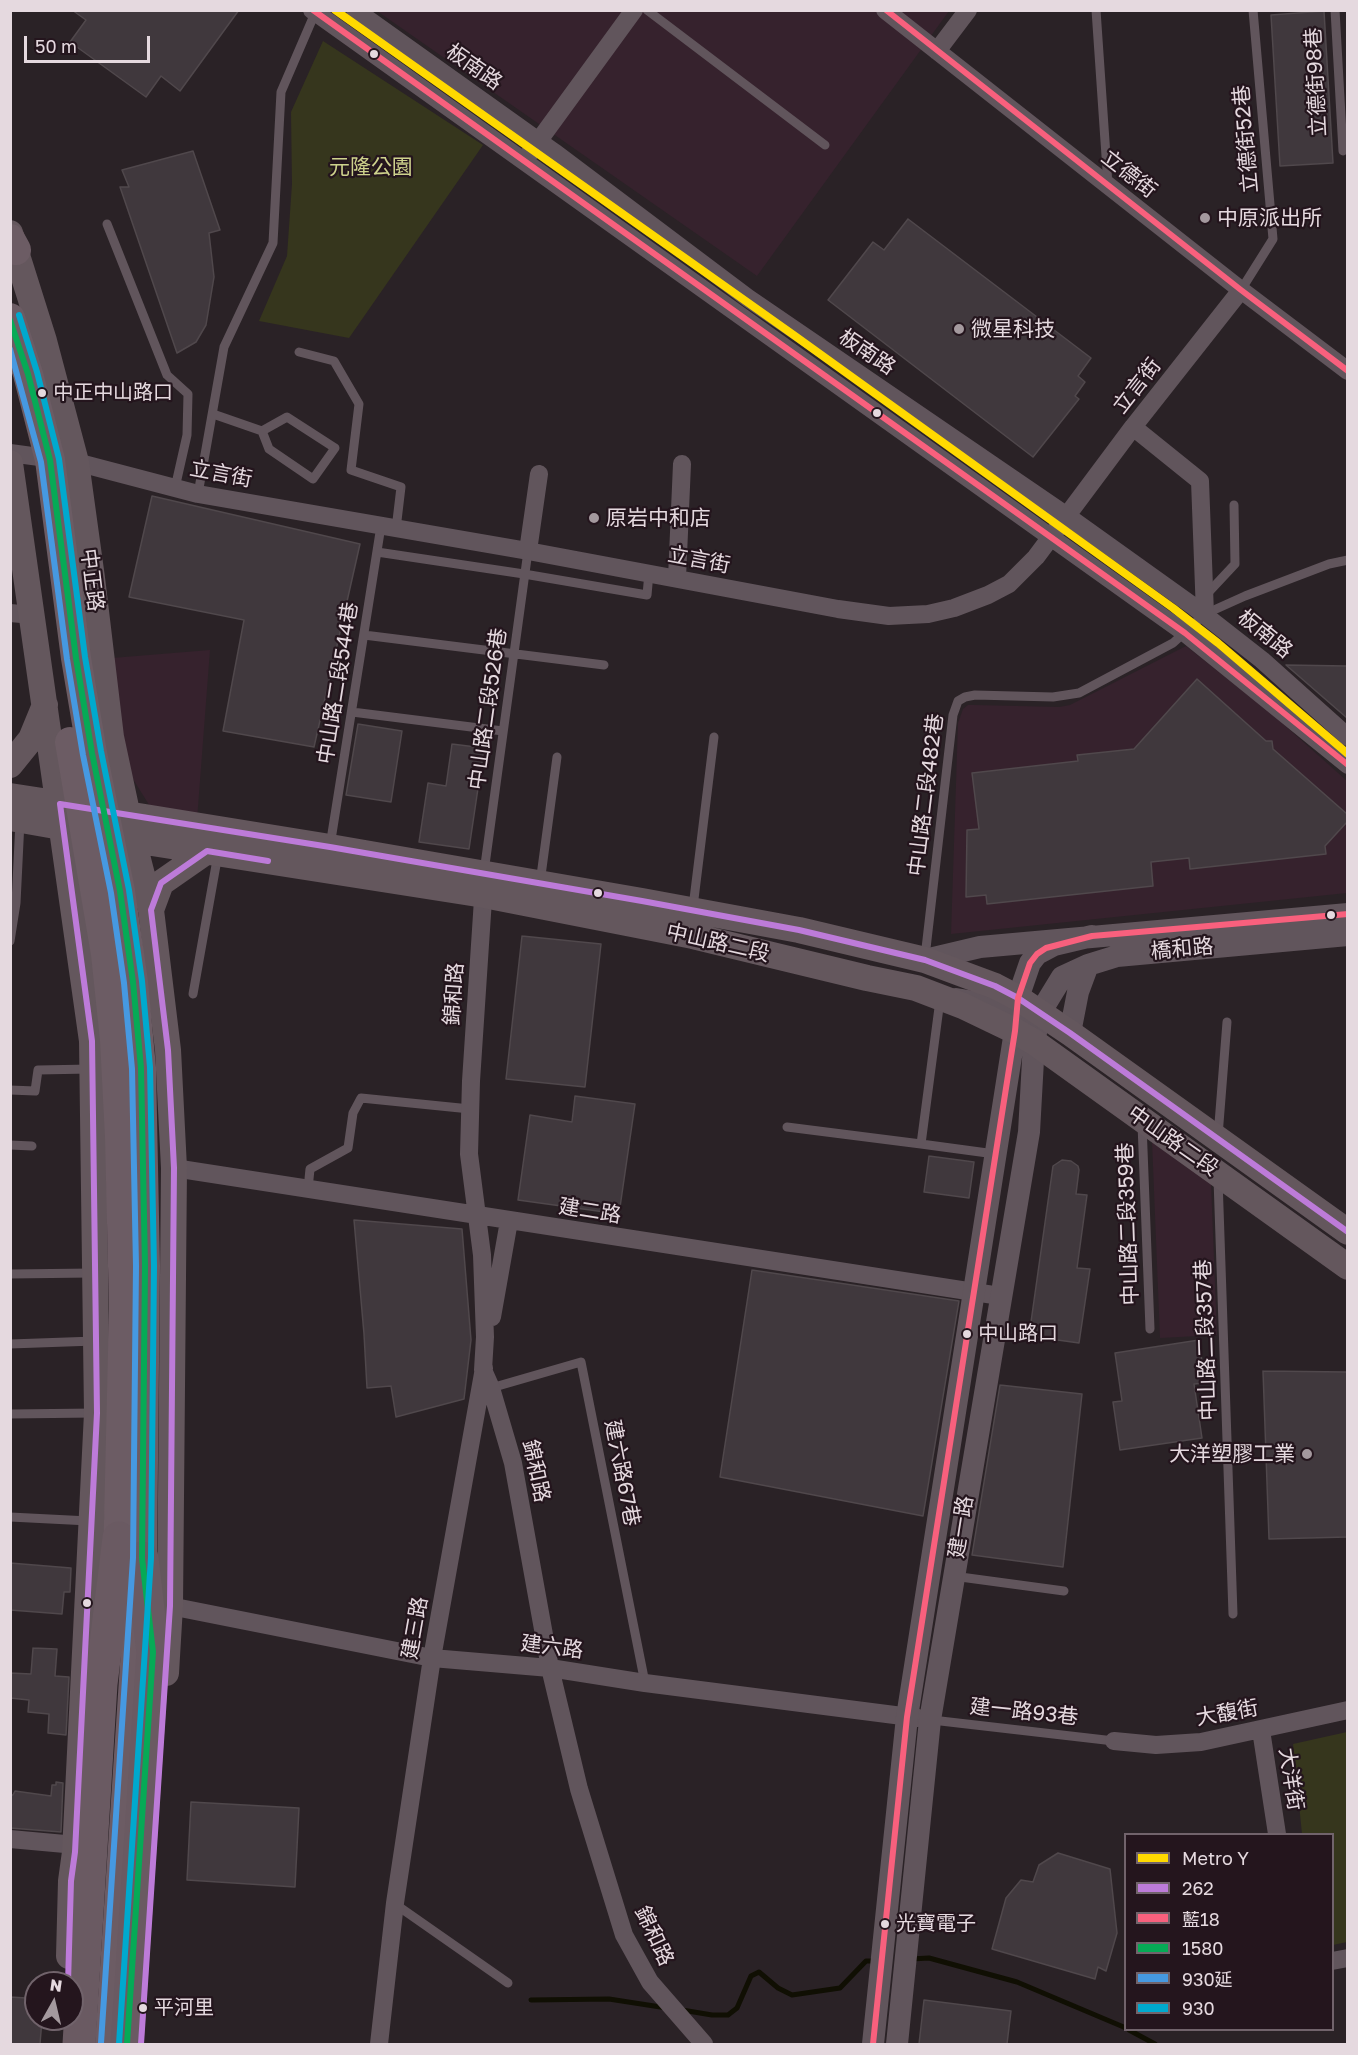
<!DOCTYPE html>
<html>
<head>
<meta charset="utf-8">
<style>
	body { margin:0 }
	#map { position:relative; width:1358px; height:2055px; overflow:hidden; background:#2a2226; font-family:"Golos Text","Noto Sans TC",sans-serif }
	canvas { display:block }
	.frame { position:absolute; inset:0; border:12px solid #e5d9df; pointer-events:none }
	.legend { position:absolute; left:1124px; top:1833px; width:210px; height:198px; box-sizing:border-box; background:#24151d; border:2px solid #71636b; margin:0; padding:8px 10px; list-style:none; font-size:18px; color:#e5d9df }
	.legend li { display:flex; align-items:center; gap:12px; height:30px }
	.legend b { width:30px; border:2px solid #71636b }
	.north { position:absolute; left:24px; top:1971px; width:60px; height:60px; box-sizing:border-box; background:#24151d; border:2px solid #71636b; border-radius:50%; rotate:8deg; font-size:16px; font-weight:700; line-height:24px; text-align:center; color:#e5d9df }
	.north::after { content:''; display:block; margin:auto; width:21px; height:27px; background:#a4999e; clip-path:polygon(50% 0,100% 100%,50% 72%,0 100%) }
	.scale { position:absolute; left:24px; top:36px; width:126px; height:27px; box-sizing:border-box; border:3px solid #e5d9df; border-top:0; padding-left:8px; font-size:18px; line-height:21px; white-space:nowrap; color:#e5d9df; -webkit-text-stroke:4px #24151d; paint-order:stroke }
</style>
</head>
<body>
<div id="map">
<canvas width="1358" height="2055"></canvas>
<div class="frame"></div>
<ul class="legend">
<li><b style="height:8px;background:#ffd900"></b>Metro Y</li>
<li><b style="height:8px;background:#bd7bd9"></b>262</li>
<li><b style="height:8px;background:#f8607d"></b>藍18</li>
<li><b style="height:8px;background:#06aa56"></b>1580</li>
<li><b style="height:8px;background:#4699e1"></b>930延</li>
<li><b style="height:8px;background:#00a9ce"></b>930</li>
</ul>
<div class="north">N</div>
<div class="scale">50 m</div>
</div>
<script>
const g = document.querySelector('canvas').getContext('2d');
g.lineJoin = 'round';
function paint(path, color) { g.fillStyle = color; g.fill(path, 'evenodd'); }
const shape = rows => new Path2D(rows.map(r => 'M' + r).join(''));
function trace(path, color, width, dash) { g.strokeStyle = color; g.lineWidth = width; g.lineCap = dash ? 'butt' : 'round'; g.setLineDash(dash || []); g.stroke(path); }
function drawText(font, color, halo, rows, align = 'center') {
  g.font = font + ' "Golos Text","Noto Sans TC",sans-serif'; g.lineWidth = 4.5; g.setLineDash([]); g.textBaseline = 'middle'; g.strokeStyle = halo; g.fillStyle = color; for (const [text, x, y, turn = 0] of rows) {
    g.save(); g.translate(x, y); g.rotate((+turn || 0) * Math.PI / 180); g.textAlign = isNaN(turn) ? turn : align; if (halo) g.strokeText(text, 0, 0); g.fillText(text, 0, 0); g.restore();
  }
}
paint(shape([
	[377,11,949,11,757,276],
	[1186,646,1272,714,1347,781,1347,893,951,934,958,723,963,709,968,705,974,705,1059,707,1070,705],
	[210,650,197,820,151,808,123,763,112,658],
	[1152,1141,1211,1183,1217,1335,1160,1338]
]), '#36222d');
paint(shape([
	[323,41,483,145,349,338,259,321,287,256,292,184,291,112],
	[1347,1732,1347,1942,1333,1945,1332,1834,1302,1834,1293,1744]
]), '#36361d');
trace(shape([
	[911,1959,929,1958,1017,1982,1126,2028],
	[531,2000,609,1999,667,2008],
	[682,2010,712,2015,728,2015,737,2008,751,1976,759,1972,778,1988,792,1995,840,1988,866,1961,877,1961],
	[1129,2030,1155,2044]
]), '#100f03', 5);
const building = shape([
	[72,10,239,10,180,91,161,76,146,97,70,42,86,20,72,10],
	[332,10,344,10,348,19,388,48,387,50,332,10],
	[1324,11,1333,163,1280,166,1271,15,1324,11],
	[193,151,220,230,209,233,214,277,206,325,196,342,177,353,120,187,129,187,122,170,193,151],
	[908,219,1091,358,1078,376,1085,382,1075,396,1079,399,1033,457,828,300,873,242,884,250,908,219],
	[152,496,360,544,314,747,223,731,244,620,129,597,152,496],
	[1286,665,1347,666,1347,718,1286,665],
	[1197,679,1266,741,1272,741,1273,749,1347,814,1347,822,1325,846,1326,854,1190,869,1189,858,1151,862,1153,886,987,904,986,895,966,897,967,830,979,829,972,773,1078,761,1077,755,1134,749,1197,679],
	[358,724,402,731,391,802,346,795,358,724],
	[452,744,484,748,469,849,419,842,428,783,446,786,452,744],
	[522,936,601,944,585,1087,506,1079,522,936],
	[575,1096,635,1104,619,1214,518,1200,530,1115,572,1122,575,1096],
	[929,1156,974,1162,969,1198,924,1192,929,1156],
	[1062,1160,1071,1161,1078,1166,1079,1170,1076,1194,1087,1195,1077,1268,1090,1269,1079,1343,1029,1336,1053,1166,1062,1160],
	[354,1220,462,1229,471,1340,464,1399,396,1417,391,1386,367,1388,364,1334,354,1220],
	[752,1270,959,1301,923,1516,720,1477,752,1270],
	[1199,1340,1205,1383,1194,1384,1202,1438,1120,1450,1113,1402,1122,1401,1115,1353,1199,1340],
	[1263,1371,1347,1372,1347,1537,1269,1539,1263,1371],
	[1000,1385,1082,1394,1063,1567,972,1555,1000,1385],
	[10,1563,71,1568,70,1592,64,1592,62,1614,10,1610,10,1563],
	[33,1648,57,1649,55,1676,69,1677,66,1735,48,1733,49,1714,28,1712,29,1700,10,1698,10,1673,31,1674,33,1648],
	[56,1782,63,1783,61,1832,10,1828,10,1795,13,1795,15,1791,51,1796,52,1785,56,1785,56,1782],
	[191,1802,299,1808,295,1887,187,1880,191,1802],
	[1058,1853,1110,1869,1117,1933,1106,1971,1098,1967,1095,1979,992,1949,1006,1898,1021,1880,1033,1882,1039,1865,1058,1853],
	[10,1997,26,1998,25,2005,34,2005,33,2011,36,2011,36,2019,42,2019,40,2044,10,2044,10,1997],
	[924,2000,1011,2011,1007,2044,919,2044,924,2000]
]);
paint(building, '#40383d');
trace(building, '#50484c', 1.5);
trace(shape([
	[647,10,825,145],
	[1096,10,1108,185],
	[1335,10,1343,151],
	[107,224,167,375,188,394,187,435,175,488],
	[1241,290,1273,239,1253,10],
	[299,352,334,361,359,404,351,470,401,487,396,529],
	[213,414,262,431,269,449,313,479,335,448,287,417,262,431],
	[198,494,224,347,273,243,281,92,315,13],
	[377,552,524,574,647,595,649,573],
	[1206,595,1235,564,1234,505],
	[364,635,604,665],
	[352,712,503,731],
	[330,846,381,526],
	[484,872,528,551],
	[540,883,557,757],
	[693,907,714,737],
	[10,941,16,903,20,821],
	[925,957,953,715,958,701,965,697,975,695,1053,697,1079,693,1173,643,1205,614,1245,596,1329,564,1348,560],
	[193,994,218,854],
	[940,1000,921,1144,995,1154],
	[10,1090,35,1091,38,1070,90,1069],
	[1142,1124,1150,1329],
	[787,1127,921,1144],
	[1218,1136,1227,1022],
	[10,1145,32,1146],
	[1218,1179,1233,1614],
	[308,1189,310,1169,348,1148,353,1113,361,1098,470,1109],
	[10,1274,92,1273],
	[10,1344,95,1341],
	[491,1388,581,1362,645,1683],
	[10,1414,95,1413],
	[10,1517,89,1521],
	[953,1576,1064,1591],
	[932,1720,1114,1741],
	[395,1904,508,1983]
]), '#61555c', 9);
trace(shape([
	[312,10,1185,633,1348,765],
	[355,10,554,152,748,298,1067,516,1193,606,1262,660,1348,737],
	[885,10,1241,290,1348,371],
	[937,51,968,10],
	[524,161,634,10],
	[1133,427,1200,481,1205,614],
	[10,453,76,462,198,494,528,551,838,609,889,616,928,614,954,608,988,595,1009,584,1036,557,1133,427,1241,290],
	[528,551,539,474],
	[677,578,682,464],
	[10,613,33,615],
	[484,884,471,1081,469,1154,482,1255,485,1337,483,1370,491,1388,513,1463,550,1668,579,1789,624,1935,650,1982,704,2044],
	[174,1168,1000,1296],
	[492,1317,509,1221],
	[170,1606,432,1658,550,1668,645,1683,918,1718],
	[1261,1730,1277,1834],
	[1114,1741,1156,1745,1201,1742,1348,1710],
	[10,1839,87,1846],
	[1332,1961,1348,1958],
	[379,2044,395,1903,432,1658,484,1368]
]), '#61555c', 18);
trace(shape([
	[925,960,980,947,1348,914],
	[956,999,1030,1011],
	[1070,1033,1078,992,1088,965],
	[873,2044,907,1717,1015,1031,1018,998,1030,963,1037,954,1054,945,1092,936],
	[897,2044,930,1720,1029,1132,1034,1042,1040,1013,1062,977,1088,965,1117,956,1348,935]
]), '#61555c', 22);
trace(shape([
	[10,233,44,341,76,462,92,578,111,737,133,840,151,910,168,1050,174,1168,170,1606,166,1673],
	[10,463,92,1041,97,1413,75,1852,71,1881,69,1956],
	[10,765,31,739,45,705],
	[10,796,75,806],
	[114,812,330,847,642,901,799,930,925,960,995,986,1018,998,1070,1033,1348,1232],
	[10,818,78,830],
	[120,838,484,895,693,936,867,978,916,988,963,1006,1015,1031,1034,1042,1348,1267],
	[151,910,161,883,207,851]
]), '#64575d', 26);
trace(shape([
	[10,239,16,250]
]), '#6c5c64', 30);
trace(shape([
	[10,318,28,374,50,460,76,658,92,753,120,891,133,982,141,1068,145,1266,142,1558,110,2044],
	[70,742,106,954,115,1040,120,1137,124,1309,118,1563]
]), '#6c5c64', 30);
trace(shape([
	[79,2044,101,1684,119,1538],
	[127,2044,153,1652,142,1558]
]), '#6a5a62', 33);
trace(shape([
	[68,1983,71,1881,75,1852,97,1413,92,1041,60,804,330,847,642,901,799,930,925,960,995,986,1018,998,1070,1033,1348,1232],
	[141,2044,170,1606,174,1168,168,1050,151,910,161,883,207,851,268,861]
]), '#bd7bd9', 6);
trace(shape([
	[313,10,1185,633,1348,765],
	[886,10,1241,290,1348,371],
	[873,2044,907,1717,1015,1031,1018,998,1030,963,1037,954,1046,948,1092,936,1348,914]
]), '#f8607d', 6);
trace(shape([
	[10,320,28,374,50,460,76,658,92,753,120,891,133,982,141,1068,145,1266,142,1558,153,1652,127,2044]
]), '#06aa56', 6);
trace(shape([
	[10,349,41,462,67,659,83,755,111,893,124,983,132,1069,136,1266,133,1558,101,2043]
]), '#4699e1', 6);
trace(shape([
	[19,315,37,372,59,459,85,657,101,751,129,890,142,981,150,1067,154,1266,151,1558,119,2044]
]), '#00a9ce', 6);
trace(shape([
	[335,10,795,336,1173,608,1218,643,1348,754]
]), '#ffd900', 8);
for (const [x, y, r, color] of [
	[374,54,5,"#e5d9df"],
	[1205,218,6,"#a4999e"],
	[959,329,6,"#a4999e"],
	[42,393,5,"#e5d9df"],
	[877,413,5,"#e5d9df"],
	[594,518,6,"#a4999e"],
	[598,893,5,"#e5d9df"],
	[1331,915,5,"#e5d9df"],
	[967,1334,5,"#e5d9df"],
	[1307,1454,6,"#a4999e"],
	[87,1603,5,"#e5d9df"],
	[885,1924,5,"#e5d9df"],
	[143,2008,5,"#e5d9df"]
]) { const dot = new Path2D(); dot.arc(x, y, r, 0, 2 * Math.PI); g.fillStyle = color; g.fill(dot); trace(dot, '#24151d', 2); }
drawText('20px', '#e5d9df', '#24151d', [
	["中正中山路口",53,393],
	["中山路口",978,1334],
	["光寶電子",896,1924],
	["平河里",154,2008]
], 'left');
drawText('21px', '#e5d9df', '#24151d', [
	["板南路",474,67,35],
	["立德街98巷",1316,82,-93],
	["立德街52巷",1246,139,-95],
	["立德街",1129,174,38],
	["板南路",867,352,34],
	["立言街",1137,386,-52],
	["立言街",221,474,11],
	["立言街",699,560,11],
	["中正路",92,580,83],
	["板南路",1265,634,39],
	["中山路二段544巷",338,683,-81],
	["中山路二段526巷",488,709,-82],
	["中山路二段482巷",926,795,-83],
	["中山路二段",718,943,13],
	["橋和路",1182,949,-5],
	["錦和路",454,994,-86],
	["中山路二段",1173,1141,35],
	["建二路",590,1211,9],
	["中山路二段359巷",1128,1224,-92],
	["中山路二段357巷",1206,1340,-92],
	["錦和路",536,1471,78],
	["建六路67巷",622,1473,79],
	["建一路",961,1527,-81],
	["建三路",415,1628,-80],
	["建六路",552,1647,7],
	["建一路93巷",1024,1712,6],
	["大馥街",1227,1713,-10],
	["大洋街",1291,1779,81],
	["錦和路",654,1936,65]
]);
drawText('21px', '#ced28c', '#24151d', [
	["元隆公園",371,167]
]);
drawText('21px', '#e5d9df', '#24151d', [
	["中原派出所",1217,218],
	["微星科技",971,329],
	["原岩中和店",606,518],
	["大洋塑膠工業",1295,1454,"right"]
], 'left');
</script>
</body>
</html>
